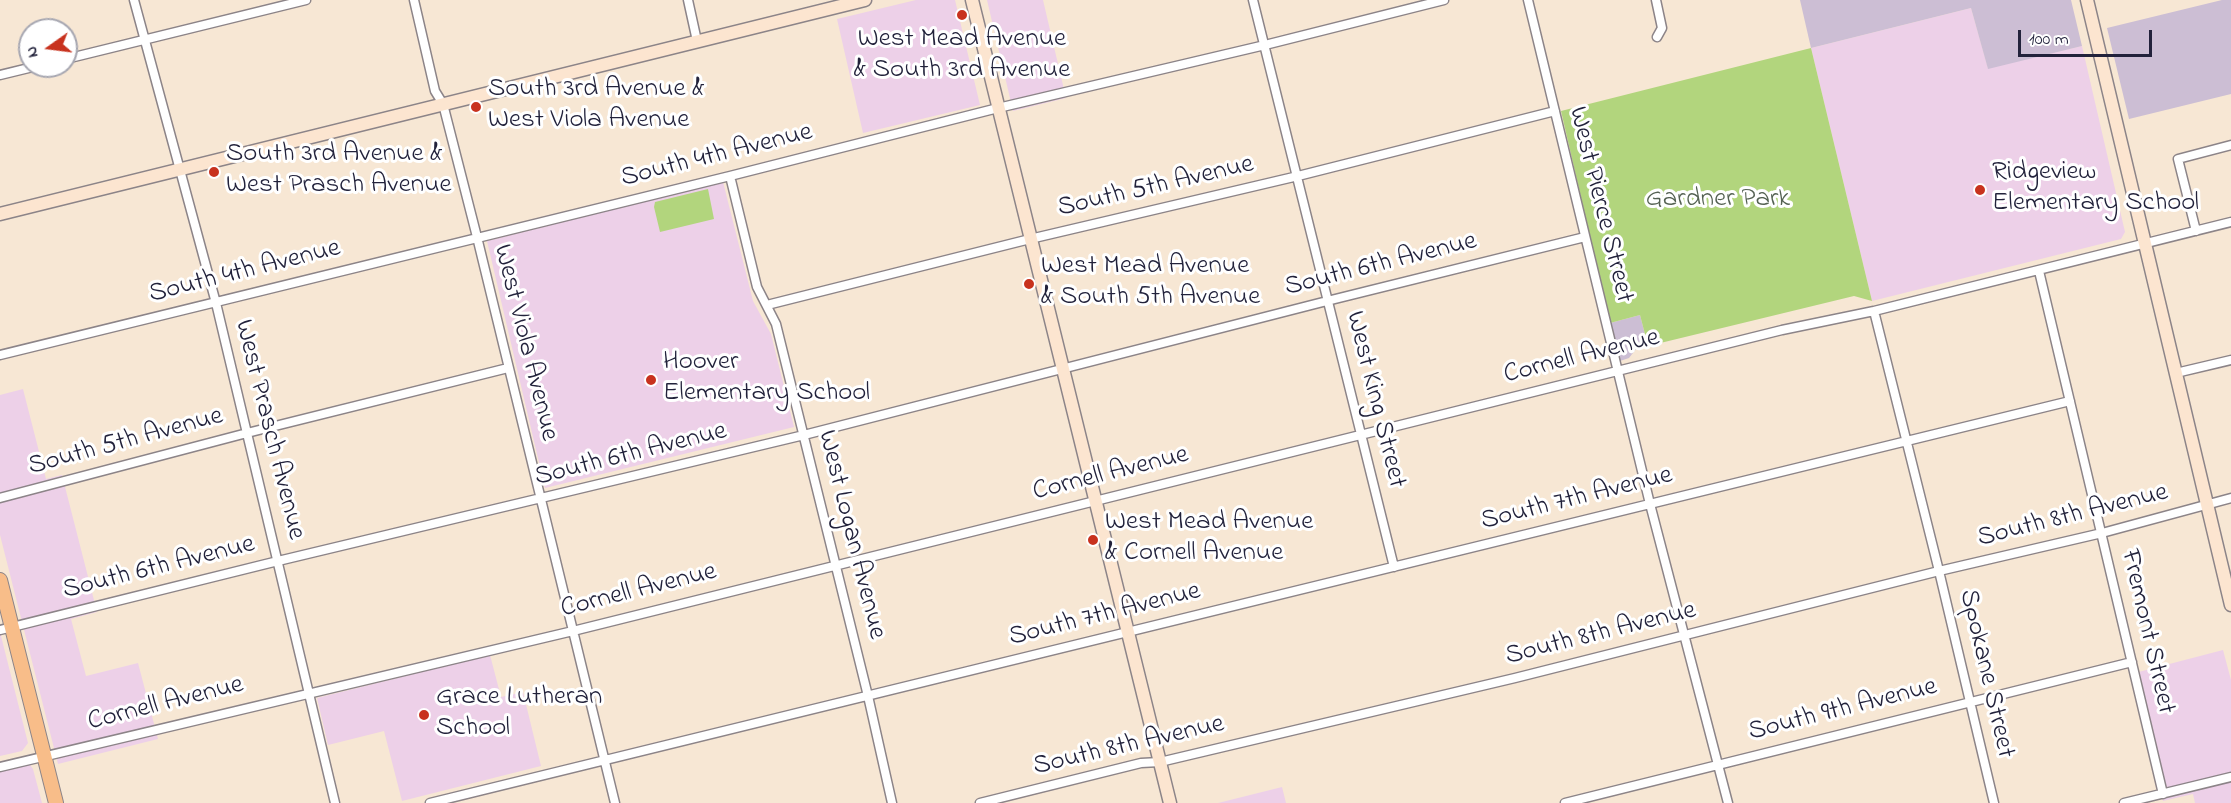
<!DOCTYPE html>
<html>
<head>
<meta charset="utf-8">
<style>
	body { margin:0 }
	#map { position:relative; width:2231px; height:803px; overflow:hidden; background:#f7e7d4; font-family:"Indie Flower",sans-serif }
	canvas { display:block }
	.north { position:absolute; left:18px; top:18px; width:60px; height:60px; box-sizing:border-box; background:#fff; border:2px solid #a7a7b1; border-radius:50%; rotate:256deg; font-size:16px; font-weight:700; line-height:24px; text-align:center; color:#22223b }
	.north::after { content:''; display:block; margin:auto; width:21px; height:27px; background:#c8321e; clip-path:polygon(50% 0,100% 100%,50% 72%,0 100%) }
	.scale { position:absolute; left:2018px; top:30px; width:134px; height:27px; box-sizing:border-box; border:3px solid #22223b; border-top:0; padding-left:8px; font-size:18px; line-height:21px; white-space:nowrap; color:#22223b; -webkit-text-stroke:4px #fff; paint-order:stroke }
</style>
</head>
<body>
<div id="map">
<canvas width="2231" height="803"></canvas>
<div class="north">N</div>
<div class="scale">100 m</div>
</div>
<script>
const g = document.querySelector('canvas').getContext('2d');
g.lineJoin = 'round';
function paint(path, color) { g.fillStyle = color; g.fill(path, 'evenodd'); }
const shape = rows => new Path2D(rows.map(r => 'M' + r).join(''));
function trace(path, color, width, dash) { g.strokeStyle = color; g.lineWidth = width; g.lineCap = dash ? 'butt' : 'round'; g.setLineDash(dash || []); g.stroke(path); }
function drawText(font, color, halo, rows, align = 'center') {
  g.font = font + ' "Indie Flower",sans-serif'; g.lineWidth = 6; g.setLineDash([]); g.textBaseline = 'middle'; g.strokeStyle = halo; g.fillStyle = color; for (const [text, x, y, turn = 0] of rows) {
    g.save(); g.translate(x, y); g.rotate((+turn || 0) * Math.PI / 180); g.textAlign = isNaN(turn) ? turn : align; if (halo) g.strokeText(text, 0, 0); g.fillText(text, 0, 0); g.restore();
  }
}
paint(shape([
	[916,0,955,0,980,105,863,133,837,19],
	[987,0,1043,0,1066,98,1013,111],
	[1971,8,1988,68,2082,46,2125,232,2121,239,1872,301,1811,48],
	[723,182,753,301,771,334,794,427,545,488,487,241],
	[23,389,46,479,62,475,97,612,71,619,86,676,138,663,158,739,58,764,0,535,0,395],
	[0,632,28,743,22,751,0,756],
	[2223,650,2231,680,2231,803,2195,803,2193,794,2163,801,2131,674],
	[490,655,501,697,523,692,541,766,402,801,384,731,328,745,317,698],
	[26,765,30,765,33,769,42,803,0,803,0,771],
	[1282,787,1286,803,1218,803]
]), '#edd0e8');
paint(shape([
	[1800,0,2071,0,2082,46,1988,69,1971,8,1811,48],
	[2222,0,2231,0,2231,94,2129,119,2107,28],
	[1640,315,1648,346,1636,349,1629,358,1620,361,1610,323]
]), '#ccbed4');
paint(shape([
	[1811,48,1872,301,1854,296,1648,346,1640,315,1610,323,1561,111],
	[708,189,714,219,660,232,654,207,655,202]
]), '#b2d57d');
const street = shape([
	[134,0,216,303,335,803],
	[414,0,435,91,443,104,477,237,615,803],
	[688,0,697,41],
	[1253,0,1394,567],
	[1528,0,1650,504,1728,803],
	[1656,0,1662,28,1657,37],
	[66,59,306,0],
	[0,75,37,66],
	[730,176,757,287,776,324,868,696,892,803],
	[2196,231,2178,159,2231,145],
	[2039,271,2163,794],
	[767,305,1030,239,1298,176,1555,111],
	[1874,311,1939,571,1994,803],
	[0,355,730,176,998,108,1265,45,1444,0],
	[2176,373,2231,360],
	[0,498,247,433,508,368],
	[0,630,278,561,804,435,1327,301,1585,237],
	[0,767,573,631,1782,330,1874,311,2231,222],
	[430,803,2070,401],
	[980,803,1141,763,1160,762,1515,678,1939,571,2102,533,2231,498],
	[1565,803,2132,662],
	[2124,803,2231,777]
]);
const secondary = shape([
	[972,0,1170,803],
	[2087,0,2231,605],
	[0,214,865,0]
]);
const primary = shape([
	[0,580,56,803]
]);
trace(street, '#8c8488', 11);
trace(secondary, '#8c8488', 15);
trace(primary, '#8c8488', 16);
trace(street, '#fff', 8);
trace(secondary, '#fce5d0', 12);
trace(primary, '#f8bd89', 14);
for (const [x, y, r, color] of [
	[962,15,6,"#c8321e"],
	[476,107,6,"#c8321e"],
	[214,172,6,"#c8321e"],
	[1980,190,6,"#c8321e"],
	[1029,284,6,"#c8321e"],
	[651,380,6,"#c8321e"],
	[1093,540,6,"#c8321e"],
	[424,715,6,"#c8321e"]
]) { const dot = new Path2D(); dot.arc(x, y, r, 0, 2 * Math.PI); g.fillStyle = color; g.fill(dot); trace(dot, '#fff', 2); }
drawText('27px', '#22223b', '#fff', [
	["West Mead Avenue",962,41,"center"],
	["& South 3rd Avenue",962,72,"center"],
	["South 3rd Avenue &",488,91],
	["West Viola Avenue",488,122],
	["South 3rd Avenue &",226,156],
	["West Prasch Avenue",226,187],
	["Ridgeview",1992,174],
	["Elementary School",1992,205],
	["West Mead Avenue",1041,268],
	["& South 5th Avenue",1041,299],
	["Hoover",663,364],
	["Elementary School",663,395],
	["West Mead Avenue",1105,524],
	["& Cornell Avenue",1105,555],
	["Grace Lutheran",436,699],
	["School",436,730]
], 'left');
drawText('27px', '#22223b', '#fff', [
	["South 4th Avenue",717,157,-14],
	["South 5th Avenue",1156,188,-13],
	["West Pierce Street",1599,205,76],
	["South 6th Avenue",1381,266,-14],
	["South 4th Avenue",245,273,-14],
	["West Viola Avenue",524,343,76],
	["Cornell Avenue",1582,358,-14],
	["West King Street",1374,400,76],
	["West Prasch Avenue",268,430,76],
	["South 5th Avenue",126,443,-15],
	["South 6th Avenue",631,456,-14],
	["Cornell Avenue",1111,475,-14],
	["South 7th Avenue",1577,500,-14],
	["South 8th Avenue",2073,517,-14],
	["West Logan Avenue",850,535,76],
	["South 6th Avenue",159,569,-14],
	["Cornell Avenue",639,592,-14],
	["South 7th Avenue",1105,616,-14],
	["Fremont Street",2146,632,77],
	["South 8th Avenue",1601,635,-14],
	["Spokane Street",1985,674,77],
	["Cornell Avenue",166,705,-14],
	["South 9th Avenue",1843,711,-14],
	["South 8th Avenue",1129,747,-13]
]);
drawText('27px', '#546152', '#fff', [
	["Gardner Park",1718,201]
]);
</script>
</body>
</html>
